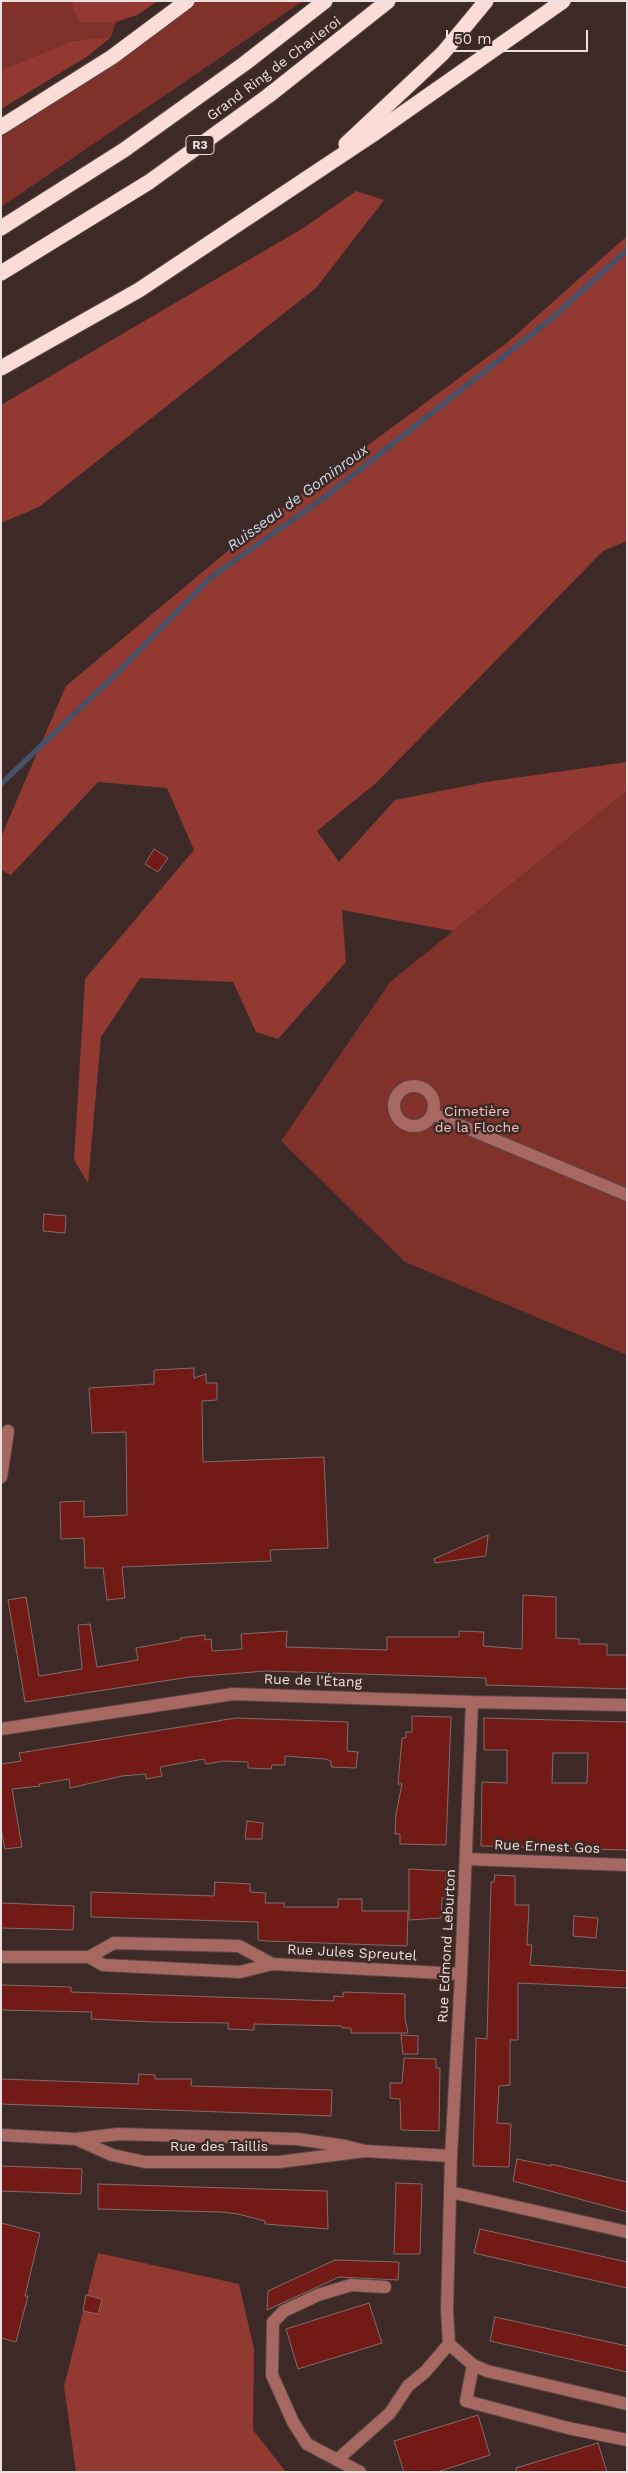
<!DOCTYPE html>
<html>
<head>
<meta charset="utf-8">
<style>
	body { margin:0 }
	#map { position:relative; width:628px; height:2473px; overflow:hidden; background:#3d2a27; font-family:"Work Sans",sans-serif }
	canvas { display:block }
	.frame { position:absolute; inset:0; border:2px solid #ecdfdd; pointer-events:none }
	.scale { position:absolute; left:446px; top:30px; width:142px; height:22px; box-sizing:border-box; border:2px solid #ecdfdd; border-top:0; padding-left:6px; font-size:15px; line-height:18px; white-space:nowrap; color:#ecdfdd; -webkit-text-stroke:4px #3d2a27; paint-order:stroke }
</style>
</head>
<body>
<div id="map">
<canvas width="628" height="2473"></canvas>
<div class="frame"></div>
<div class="scale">50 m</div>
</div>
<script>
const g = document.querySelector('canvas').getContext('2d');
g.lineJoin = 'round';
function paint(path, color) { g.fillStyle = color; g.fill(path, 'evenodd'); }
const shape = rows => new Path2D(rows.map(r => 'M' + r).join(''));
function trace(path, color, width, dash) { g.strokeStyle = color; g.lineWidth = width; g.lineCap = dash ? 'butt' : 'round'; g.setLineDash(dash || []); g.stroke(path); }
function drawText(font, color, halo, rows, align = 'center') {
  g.font = font + ' "Work Sans",sans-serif'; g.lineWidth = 5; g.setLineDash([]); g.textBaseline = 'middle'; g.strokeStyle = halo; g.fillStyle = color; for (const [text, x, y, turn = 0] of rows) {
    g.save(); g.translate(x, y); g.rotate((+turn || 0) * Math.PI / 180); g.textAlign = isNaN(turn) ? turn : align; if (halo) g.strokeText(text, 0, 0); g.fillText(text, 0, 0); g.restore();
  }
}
paint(shape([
	[1,1,73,1,72,8,80,22,116,22,111,37,72,41,1,70],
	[186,1,303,1,1,207,1,126],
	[627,791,627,1355,405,1262,281,1141,390,982]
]), '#7f312a');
paint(shape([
	[73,1,158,1,137,15,116,22,80,22,72,8],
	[111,37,88,56,1,109,1,70,72,41],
	[356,191,384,200,316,288,39,507,1,523,1,405,305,227],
	[627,236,627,541,603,551,376,783,317,831,339,862,395,800,486,782,627,762,627,791,453,931,342,910,346,962,278,1039,256,1032,233,982,140,978,101,1037,88,1183,74,1160,85,979,194,850,167,788,98,782,11,875,1,870,1,837,66,686,254,529,508,342],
	[98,2253,239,2284,254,2349,253,2430,286,2472,76,2472,64,2386]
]), '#923931');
trace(shape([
	[1,784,115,675,210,578,329,494,551,319,627,250]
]), '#475067', 5.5);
const building = shape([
	[154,849,168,858,158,872,145,864,154,849],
	[44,1214,66,1216,65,1233,43,1231,44,1214],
	[194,1368,194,1378,206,1374,206,1383,217,1383,217,1400,202,1401,203,1462,324,1457,328,1548,270,1550,271,1561,122,1567,125,1598,107,1600,103,1568,85,1568,84,1538,61,1539,60,1502,84,1501,84,1517,127,1515,126,1432,92,1433,89,1388,154,1384,154,1370,194,1368],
	[488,1535,486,1556,435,1563,434,1559,488,1535],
	[523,1595,556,1597,556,1638,579,1639,579,1644,607,1644,607,1655,627,1655,627,1689,486,1685,486,1678,266,1671,190,1677,25,1702,8,1600,26,1597,39,1676,82,1669,78,1625,90,1624,97,1667,138,1660,136,1648,181,1640,180,1638,205,1635,205,1640,211,1639,212,1651,242,1649,241,1634,287,1631,286,1647,387,1650,387,1637,459,1637,459,1631,484,1632,483,1646,522,1649,523,1595],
	[412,1716,451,1717,446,1845,400,1844,400,1834,395,1834,396,1814,402,1784,398,1784,402,1738,406,1738,406,1732,412,1732,412,1716],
	[236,1718,348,1722,347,1751,358,1752,356,1768,331,1767,331,1761,325,1759,285,1756,285,1765,272,1765,271,1769,248,1768,248,1762,224,1761,206,1764,204,1759,160,1767,162,1776,146,1779,146,1774,122,1776,70,1788,69,1779,39,1784,40,1786,12,1789,22,1847,5,1849,1,1828,1,1764,21,1761,19,1753,236,1718],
	[484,1718,627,1722,627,1850,481,1846,482,1782,507,1783,507,1750,484,1750,484,1718],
	[553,1753,588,1753,587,1783,552,1783,553,1753],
	[247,1821,263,1823,262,1839,245,1839,247,1821],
	[409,1869,446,1871,445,1898,442,1898,441,1918,409,1920,409,1869],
	[495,1875,515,1876,515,1905,529,1905,527,1945,532,1945,530,1965,627,1971,627,1988,518,1983,518,2040,510,2040,510,2085,499,2086,497,2123,511,2124,509,2167,473,2166,476,2038,487,2039,491,1882,494,1882,495,1875],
	[215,1882,250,1884,250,1892,266,1893,265,1903,284,1903,284,1907,338,1907,338,1899,362,1899,362,1911,408,1911,407,1946,266,1941,258,1940,258,1922,91,1917,91,1892,214,1896,215,1882],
	[1,1903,74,1906,73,1930,1,1928,1,1903],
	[574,1916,598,1918,596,1938,573,1936,574,1916],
	[1,1985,71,1987,71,1992,334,2001,334,1996,343,1997,343,1992,405,1994,405,2018,408,2033,351,2033,351,2028,342,2028,342,2026,254,2024,254,2030,228,2029,228,2023,152,2022,91,2019,92,2012,1,2010,1,1985],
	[401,2035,418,2036,418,2054,403,2054,401,2035],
	[404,2058,436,2059,436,2068,440,2068,439,2131,401,2130,400,2099,390,2098,390,2083,402,2083,404,2058],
	[139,2074,155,2075,155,2079,192,2079,191,2086,332,2090,331,2116,1,2104,1,2079,138,2084,139,2074],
	[517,2159,551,2166,551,2164,627,2182,627,2212,513,2181,517,2159],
	[1,2166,82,2169,81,2194,1,2191,1,2166],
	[396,2183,422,2184,420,2254,394,2254,396,2183],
	[98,2184,327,2191,328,2229,265,2224,265,2221,238,2214,221,2212,98,2209,98,2184],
	[1,2223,40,2233,25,2296,28,2296,16,2342,1,2338,1,2223],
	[480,2229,627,2262,627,2288,474,2253,480,2229],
	[335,2260,399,2262,398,2280,339,2277,267,2310,268,2291,335,2260],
	[86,2295,102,2299,98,2314,83,2311,86,2295],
	[369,2303,382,2343,298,2369,286,2329,369,2303],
	[495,2317,627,2346,627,2372,490,2341,495,2317],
	[478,2415,490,2455,437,2472,404,2472,394,2441,478,2415],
	[598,2443,607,2472,516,2472,516,2468,598,2443]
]);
paint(building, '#721a16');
trace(building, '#826c69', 1);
const minor = shape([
	'394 1106a20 20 0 1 1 40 0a20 20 0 1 1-40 0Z',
	[433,1114,627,1195],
	[1,1477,8,1431],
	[472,1702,461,1974,451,2156,447,2310,449,2344,473,2365,487,2371,627,2404],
	[1,1729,233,1694,472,1702,627,1705],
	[466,1859,627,1865],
	[1,1957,89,1957,114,1943,239,1946,272,1964],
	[89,1957,103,1965,240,1972,272,1964,461,1974],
	[1,2135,76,2139],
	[365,2151,345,2146,297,2139,118,2134,76,2139,112,2155,145,2162,279,2162,365,2151,451,2156],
	[450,2192,627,2232],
	[473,2365,466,2401,568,2428,627,2440],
	[337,2460,390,2413,408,2386,425,2372,449,2344],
	[360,2472,307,2444,293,2422,272,2375,273,2322,284,2311,318,2295,351,2285,385,2287]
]);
const highway = shape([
	[1,127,112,57,187,1],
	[346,144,443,53,486,1],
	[1,228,124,150,244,64,325,1],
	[1,273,149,182,268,96,388,1],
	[1,368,139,290,372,135,563,1]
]);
trace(minor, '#594744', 14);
trace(highway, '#594744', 17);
trace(minor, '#a66860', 12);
trace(highway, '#fcdcd7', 15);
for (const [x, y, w] of [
	[200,145,28]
]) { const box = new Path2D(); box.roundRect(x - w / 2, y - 9.5, w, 19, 4); g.fillStyle = '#3d2a27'; g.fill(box); trace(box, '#ecdfdd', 1); }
drawText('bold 12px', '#ecdfdd', null, [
	["R3",200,145]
]);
drawText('14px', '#ecdfdd', '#3d2a27', [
	["Grand Ring de Charleroi",274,69,-37],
	["Rue de l'Étang",313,1681,2],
	["Rue Ernest Gos",547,1847,2],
	["Rue Edmond Leburton",447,1946,-87],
	["Rue Jules Spreutel",352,1953,3],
	["Rue des Taillis",219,2147]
]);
drawText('14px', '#f5c1ba', '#3d2a27', [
	["Cimetière",477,1112],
	["de la Floche",477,1128]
]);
drawText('italic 15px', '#cbd9ec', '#3d2a27', [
	["Ruisseau de Gominroux",298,498,-36]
]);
</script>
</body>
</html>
